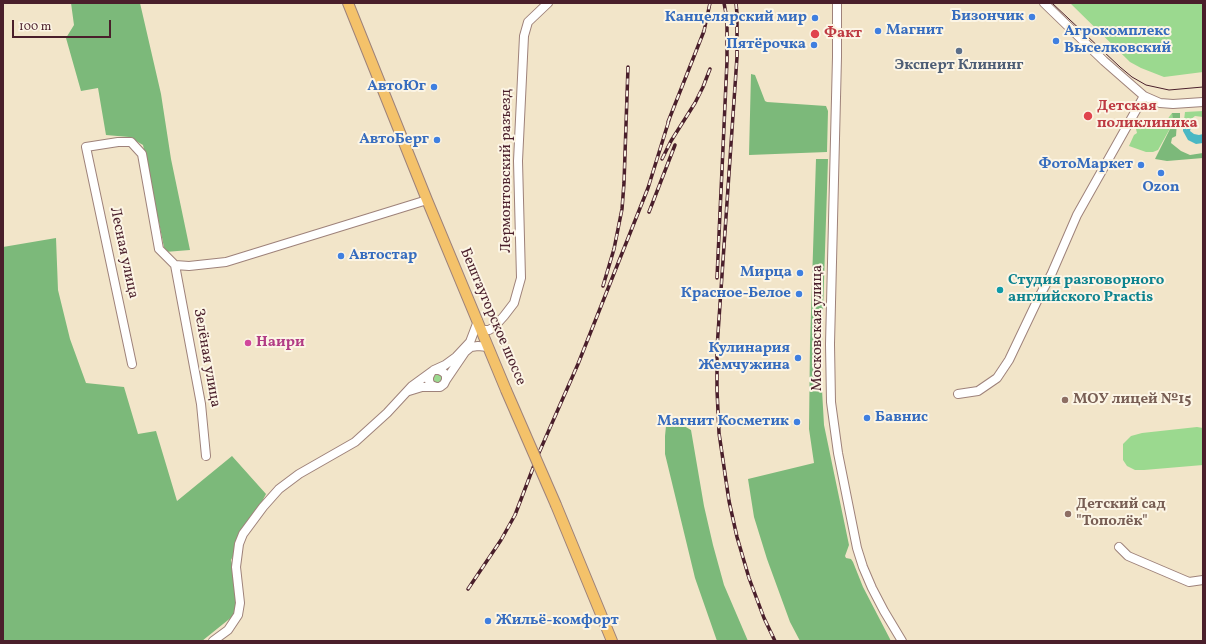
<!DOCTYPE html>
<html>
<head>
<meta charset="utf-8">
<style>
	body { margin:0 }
	#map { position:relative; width:1206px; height:644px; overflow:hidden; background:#f2e5c9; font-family:Vollkorn,serif }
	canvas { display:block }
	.frame { position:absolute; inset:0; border:4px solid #4a1f2b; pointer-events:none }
	.scale { position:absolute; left:12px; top:20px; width:99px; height:18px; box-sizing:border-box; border:2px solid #4a1f2b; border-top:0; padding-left:5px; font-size:12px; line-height:14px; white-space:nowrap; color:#4a1f2b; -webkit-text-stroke:3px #fcf5e5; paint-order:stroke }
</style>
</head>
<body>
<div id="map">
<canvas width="1206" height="644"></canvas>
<div class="frame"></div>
<div class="scale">100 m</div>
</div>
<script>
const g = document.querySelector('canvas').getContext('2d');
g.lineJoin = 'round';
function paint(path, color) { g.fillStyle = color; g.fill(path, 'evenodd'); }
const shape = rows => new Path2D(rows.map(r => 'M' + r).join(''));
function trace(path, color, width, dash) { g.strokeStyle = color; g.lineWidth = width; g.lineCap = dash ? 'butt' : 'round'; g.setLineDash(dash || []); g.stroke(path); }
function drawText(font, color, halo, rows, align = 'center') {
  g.font = font + ' Vollkorn,serif'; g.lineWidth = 4; g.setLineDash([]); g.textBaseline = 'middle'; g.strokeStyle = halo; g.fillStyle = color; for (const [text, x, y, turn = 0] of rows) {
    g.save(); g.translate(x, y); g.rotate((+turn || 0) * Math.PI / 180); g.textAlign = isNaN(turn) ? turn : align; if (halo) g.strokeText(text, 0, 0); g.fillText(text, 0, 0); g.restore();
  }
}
paint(shape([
	[1070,3,1203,3,1203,72,1164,77,1141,68,1130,62],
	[1203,111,1203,117,1195,116,1190,120,1187,119,1184,120,1185,112],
	[1172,113,1173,123,1158,150,1153,152,1146,152,1129,146,1134,135,1137,133,1136,129,1138,123,1142,120,1144,119,1149,129,1157,128,1166,123,1169,117],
	'432 378a5 5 0 1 1 10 0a5 5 0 1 1-10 0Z',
	[1197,427,1203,428,1203,465,1144,470,1135,470,1127,466,1123,460,1123,444,1131,436,1142,433]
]), '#9bd98f');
paint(shape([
	[71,3,140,3,161,94,171,159,190,250,165,252,143,145,129,137,106,135,98,88,81,91,66,38,74,25],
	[751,74,755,75,765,101,767,102,826,106,828,111,827,152,749,155],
	[1172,113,1180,113,1180,121,1177,122,1176,136,1172,138,1171,143,1181,151,1190,155,1203,153,1203,158,1167,161,1155,159,1173,123],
	[816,159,828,159,821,372,824,425,849,545,845,556,846,558,851,559,853,562,863,587,891,641,800,641,790,622,767,559,754,517,748,479,814,463,809,429,810,343],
	[56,238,58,290,70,339,86,383,124,387,138,434,156,431,177,501,232,456,266,494,231,560,243,608,202,641,3,641,3,247],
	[667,416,691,430,704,506,713,545,724,585,748,641,717,641,695,578,665,454,665,436]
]), '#7cb97a');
paint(shape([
	[1186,124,1190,125,1191,127,1190,131,1194,134,1199,135,1203,134,1203,143,1196,144,1188,140,1183,131,1183,125]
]), '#4ab8c4');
const minor = shape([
	[837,3,837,57,830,344,831,402,838,453,857,548,863,567,872,588,884,611,902,641],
	[1044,3,1104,61,1144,96,1160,103,1173,104,1203,102],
	[175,265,201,404,206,456],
	[481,330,489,330,494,327,504,316,514,303,521,278,518,161,524,36,528,22,548,3],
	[132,364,86,147,118,142,131,142,142,154,159,249,175,265,189,266,226,262,427,200],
	[431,373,429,377,429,381,431,385,436,387,440,387,444,384,446,380,446,375,443,372,439,370,434,370],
	[446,380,465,352,471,347,478,346,488,347],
	[409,391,422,387,436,387],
	[958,394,978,391,997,378,1009,360,1039,297,1051,275,1077,215,1144,96],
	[1119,547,1128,556,1189,582,1203,580],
	[213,641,228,630,238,615,240,603,236,567,239,544,243,534,263,507,279,489,299,474,355,442,387,413,412,386,434,370,445,365,456,357,470,342,478,321]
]);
const major = shape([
	[348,3,427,200,506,390],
	[556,505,612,641]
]);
trace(minor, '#9e827a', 10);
trace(major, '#9e827a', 12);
trace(minor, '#fff', 8);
trace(major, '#f4c26a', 10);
trace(shape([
	[1052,3,1120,67,1132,77,1146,85,1169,90,1203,87]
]), '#4a1f2b', 1);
const rail = shape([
	[736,3,737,14,737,57,717,348,717,390,719,433,729,501,737,537,749,578,764,618,775,641],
	[668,122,704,31,710,3],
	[662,159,671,141,695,103,703,87,710,69],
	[649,212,675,145],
	[717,278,727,61,727,19,724,3],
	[603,286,614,249,622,209,624,183,628,67],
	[468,589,501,540,515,515,538,455,578,364,648,188,670,117]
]);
trace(rail, '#4a1f2b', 3.5);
trace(rail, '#fcf5e5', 2, [6]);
const majorBridge = shape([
	[506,390,556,505]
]);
trace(majorBridge, '#9e827a', 12, []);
trace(majorBridge, '#f4c26a', 10);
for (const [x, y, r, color] of [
	[1032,17,4,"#3f7fe0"],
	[815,18,4,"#3f7fe0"],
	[878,31,4,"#3f7fe0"],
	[815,34,5,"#e0444e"],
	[1056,41,4,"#3f7fe0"],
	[814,45,4,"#3f7fe0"],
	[959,51,4,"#5c6f8a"],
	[434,87,4,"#3f7fe0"],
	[1088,116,5,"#e0444e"],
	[437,140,4,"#3f7fe0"],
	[1141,165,4,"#3f7fe0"],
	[1161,173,4,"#3f7fe0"],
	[341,256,4,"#3f7fe0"],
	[800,273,4,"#3f7fe0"],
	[1000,290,4,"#0f9aa8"],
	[799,294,4,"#3f7fe0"],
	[248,343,4,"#d1479c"],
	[798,358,4,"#3f7fe0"],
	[1065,400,4,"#8d6e63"],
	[867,418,4,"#3f7fe0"],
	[797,422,4,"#3f7fe0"],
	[1068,514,4,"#8d6e63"],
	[488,621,4,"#3f7fe0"]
]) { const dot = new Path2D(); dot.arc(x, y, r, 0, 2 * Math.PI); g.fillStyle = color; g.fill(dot); trace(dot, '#fcf5e5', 1.5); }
drawText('bold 15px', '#366cbe', '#fcf5e5', [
	["Бизончик",1024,17],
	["Канцелярский мир",807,18],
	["Магнит",886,31,"left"],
	["Агрокомплекс",1064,32,"left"],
	["Выселковский",1064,49,"left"],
	["Пятёрочка",806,45],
	["АвтоЮг",426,87],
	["АвтоБерг",429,140],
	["ФотоМаркет",1133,165],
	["Ozon",1161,188,"center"],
	["Автостар",349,256,"left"],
	["Мирца",792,273],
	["Красное-Белое",791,294],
	["Кулинария",790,349],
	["Жемчужина",790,366],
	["Бавнис",875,418,"left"],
	["Магнит Косметик",789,422],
	["Жильё-комфорт",496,621,"left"]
], 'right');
drawText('bold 15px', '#be3a42', '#fcf5e5', [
	["Факт",824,34],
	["Детская",1097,107],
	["поликлиника",1097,124]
], 'left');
drawText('bold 15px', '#4e5e75', '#fcf5e5', [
	["Эксперт Клининг",959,66]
]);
drawText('15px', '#4a1f2b', '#fcf5e5', [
	["Лермонтовский разъезд",507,171,-90],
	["Лесная улица",123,253,78],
	["Бештаугорское шоссе",492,317,67],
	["Московская улица",818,328,-90],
	["Зелёная улица",206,358,80]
]);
drawText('bold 15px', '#0d838f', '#fcf5e5', [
	["Студия разговорного",1008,281],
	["английского Practis",1008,298]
], 'left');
drawText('bold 15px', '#b23c85', '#fcf5e5', [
	["Наири",256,343]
], 'left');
drawText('bold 15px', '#785e54', '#fcf5e5', [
	["МОУ лицей №15",1073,400],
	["Детский сад",1076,505],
	["\"Тополёк\"",1076,522]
], 'left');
</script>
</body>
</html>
